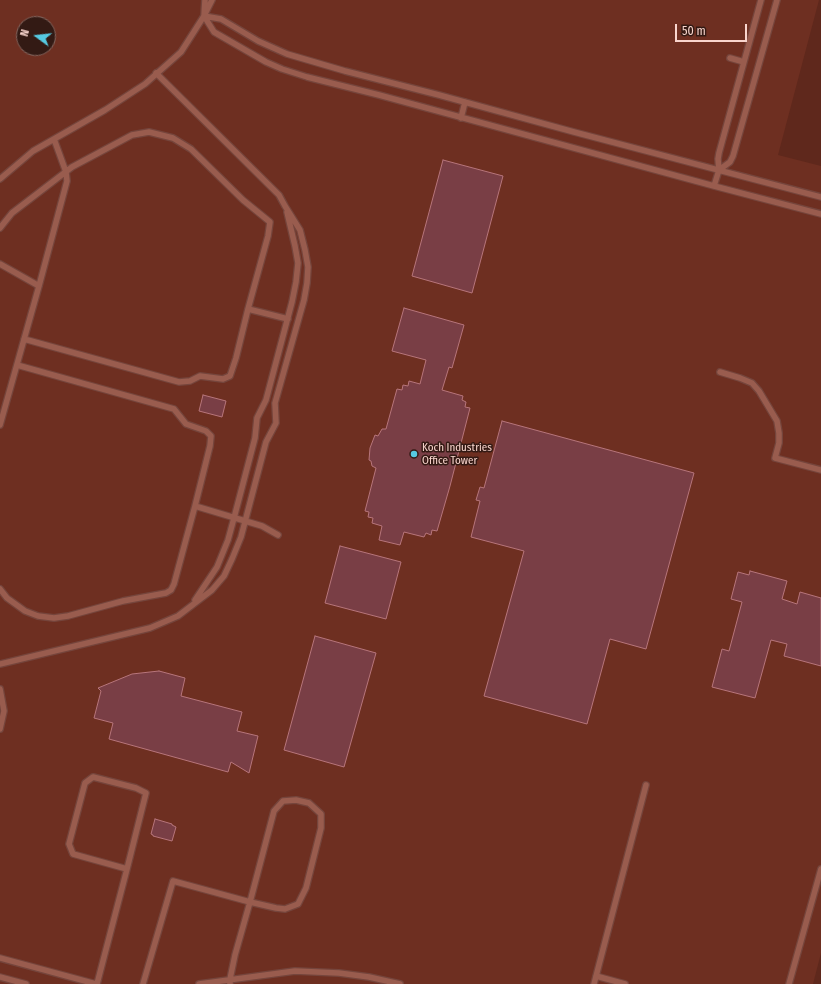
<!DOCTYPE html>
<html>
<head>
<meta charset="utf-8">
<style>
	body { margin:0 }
	#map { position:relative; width:821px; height:984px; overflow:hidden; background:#5f281c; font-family:"Fira Sans Condensed",sans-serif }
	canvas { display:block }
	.north { position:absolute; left:16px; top:16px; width:40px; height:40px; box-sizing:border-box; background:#331a14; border:1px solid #82655e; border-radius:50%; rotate:285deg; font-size:11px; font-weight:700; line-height:16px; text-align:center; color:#f9d5cd }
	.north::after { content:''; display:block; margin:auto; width:14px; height:18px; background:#56c9e1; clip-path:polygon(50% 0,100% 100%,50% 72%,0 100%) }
	.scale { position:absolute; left:675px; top:24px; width:72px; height:18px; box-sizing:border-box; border:2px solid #f9d5cd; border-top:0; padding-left:5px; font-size:12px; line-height:14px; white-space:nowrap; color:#f9d5cd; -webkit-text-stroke:3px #331a14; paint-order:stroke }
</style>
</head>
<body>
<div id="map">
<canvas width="821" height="984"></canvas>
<div class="north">N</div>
<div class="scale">50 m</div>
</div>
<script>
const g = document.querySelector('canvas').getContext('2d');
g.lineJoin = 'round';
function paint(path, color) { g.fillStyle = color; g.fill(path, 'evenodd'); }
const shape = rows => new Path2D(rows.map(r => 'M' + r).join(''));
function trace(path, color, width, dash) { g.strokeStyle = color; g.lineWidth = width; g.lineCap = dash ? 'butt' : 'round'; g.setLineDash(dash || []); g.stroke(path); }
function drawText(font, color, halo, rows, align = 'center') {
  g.font = font + ' "Fira Sans Condensed",sans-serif'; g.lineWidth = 3; g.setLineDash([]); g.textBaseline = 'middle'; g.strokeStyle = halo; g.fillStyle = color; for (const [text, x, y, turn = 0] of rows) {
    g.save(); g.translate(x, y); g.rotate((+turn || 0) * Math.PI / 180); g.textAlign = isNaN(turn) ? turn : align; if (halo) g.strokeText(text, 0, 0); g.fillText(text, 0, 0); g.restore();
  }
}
paint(shape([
	[0,0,819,0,778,155,821,166,821,953,813,984,0,984],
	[24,24,48,24,48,48,24,48]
]), '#6e2f21');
const building = shape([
	[443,160,503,176,472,293,412,276,443,160],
	[404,308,464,325,452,368,449,367,442,390,463,396,462,400,466,402,465,407,470,408,450,486,437,531,432,530,431,535,426,533,424,537,404,532,400,545,379,540,382,526,372,523,373,518,368,517,369,512,365,511,376,468,372,466,371,461,369,460,370,448,375,435,378,436,382,429,386,429,397,389,402,390,403,385,408,386,409,381,420,384,426,360,392,351,404,308],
	[203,395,226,401,222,417,199,411,203,395],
	[502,421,694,473,646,649,610,639,587,724,484,696,524,551,471,537,480,501,476,500,480,487,484,488,502,421],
	[340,546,401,562,386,619,325,603,340,546],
	[750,571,787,581,782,599,797,604,800,592,821,598,821,666,784,656,787,644,771,640,755,698,712,687,722,649,729,651,742,602,731,599,738,572,749,575,750,571],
	[315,636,376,653,344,767,284,750,315,636],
	[159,671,185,678,181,696,242,712,237,731,258,736,249,773,231,762,228,772,109,739,113,723,94,718,101,691,98,688,132,674,159,671],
	[155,819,172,824,172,825,176,827,172,841,153,836,153,835,151,834,155,819]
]);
paint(building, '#793e45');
trace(building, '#b7757b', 1);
const service = shape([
	[205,0,204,16,214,32,266,62,282,69,307,77,379,95,714,186,821,214],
	[204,16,221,19,258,41,287,54,345,71,439,95,574,132,821,197],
	[730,58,744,62],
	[461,118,465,102],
	[719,170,730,162,733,156,777,0],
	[0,179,33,151,105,110,145,84,181,52,204,16,212,0],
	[714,186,719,170,718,159,719,153,761,0],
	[0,228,12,213,72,167,132,135,149,132,173,138,191,149,243,200,270,222,268,236,248,309,288,319],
	[0,264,39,286],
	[24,339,179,382,190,381,200,376,223,379,230,376,236,358,248,309],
	[17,365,174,409,186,424,206,431,211,436,210,446,195,506],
	[720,372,740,378,752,383,759,391,777,421,779,433,779,443,775,458,821,470],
	[0,425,39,286,67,181,66,172,54,139],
	[0,589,7,598,25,611,38,616,54,618,68,616,123,601,166,593,171,590,174,584,195,506,262,526,278,535],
	[195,600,217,567,228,540,234,518,255,438,257,418,266,400,292,302,296,282,298,263,295,246,287,212],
	[0,664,150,628,178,616,212,590,224,576,232,559,241,537,266,442,276,423,275,403,304,300,307,283,308,267,305,250,300,230,285,206,279,195,156,73],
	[0,689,4,711,0,729],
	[0,958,96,984],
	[596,976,625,984],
	[0,977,26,984],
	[97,984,127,869,146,793,136,788,93,777,85,783,69,844,73,854,127,869],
	[143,984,173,881,250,902,276,908,285,909,298,904,306,888,321,828,321,814,309,803,296,800,283,801,274,811,250,902,235,955,230,979,230,984],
	[199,984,295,971,339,973,369,977,400,984],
	[594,984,646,785],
	[789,984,821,869]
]);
trace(service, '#75453c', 8);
trace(service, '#995c4e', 5.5);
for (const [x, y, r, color] of [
	[414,454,4,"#56c9e1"]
]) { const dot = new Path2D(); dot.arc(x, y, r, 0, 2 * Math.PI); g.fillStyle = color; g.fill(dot); trace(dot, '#331a14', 1.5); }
drawText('11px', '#f9d5cd', '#331a14', [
	["Koch Industries",422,448],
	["Office Tower",422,461]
], 'left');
</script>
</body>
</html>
